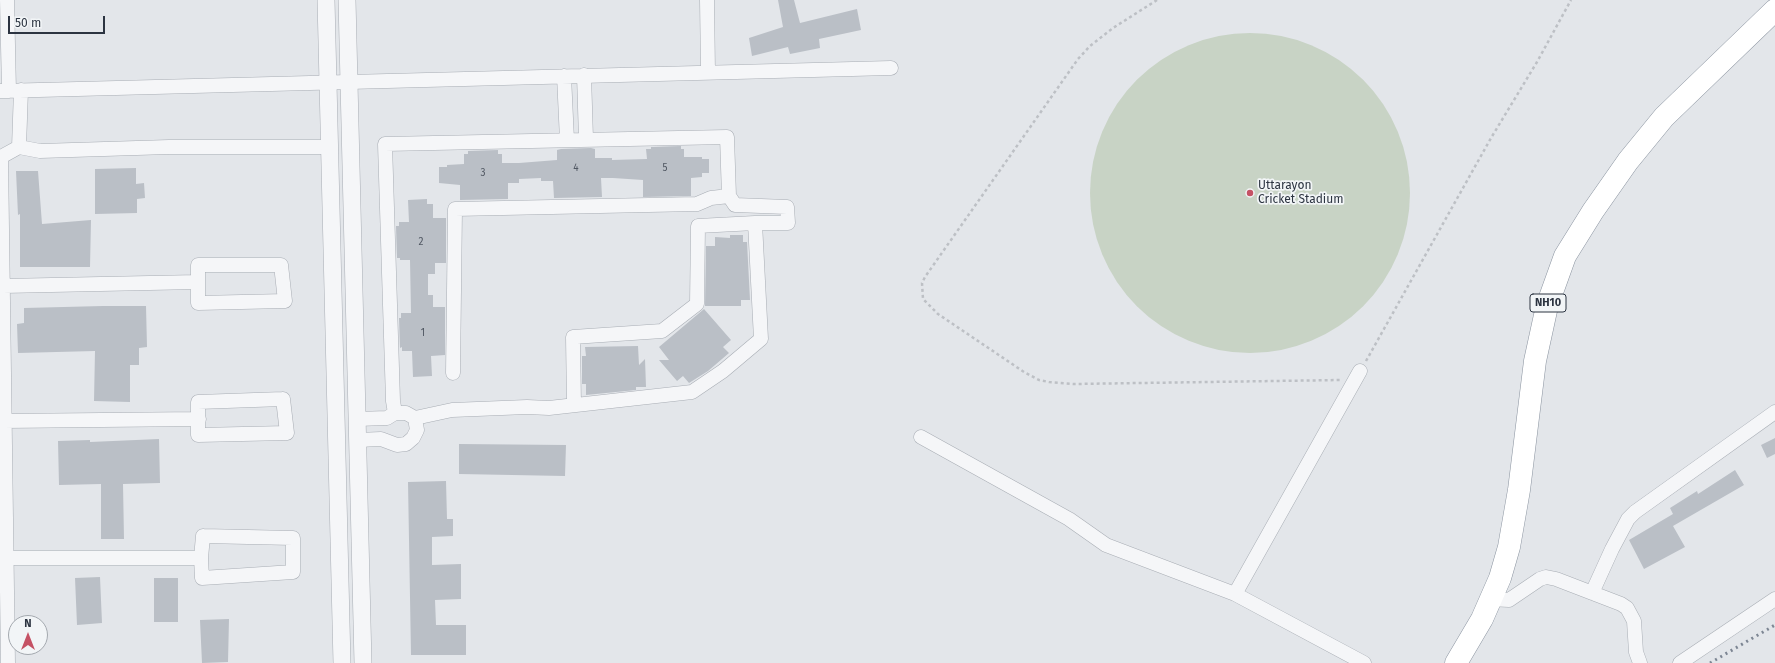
<!DOCTYPE html>
<html>
<head>
<meta charset="utf-8">
<style>
	body { margin:0 }
	#map { position:relative; width:1775px; height:663px; overflow:hidden; background:#e3e6ea; font-family:"Fira Sans",sans-serif }
	canvas { display:block }
	.north { position:absolute; left:8px; top:615px; width:40px; height:40px; box-sizing:border-box; background:#f2f5f7; border:1px solid #a3a8ae; border-radius:50%; rotate:0deg; font-size:11px; font-weight:700; line-height:16px; text-align:center; color:#2c3441 }
	.north::after { content:''; display:block; margin:auto; width:14px; height:18px; background:#c55265; clip-path:polygon(50% 0,100% 100%,50% 72%,0 100%) }
	.scale { position:absolute; left:8px; top:16px; width:97px; height:18px; box-sizing:border-box; border:2px solid #2c3441; border-top:0; padding-left:5px; font-size:12px; line-height:14px; white-space:nowrap; color:#2c3441; -webkit-text-stroke:3px #f2f5f7; paint-order:stroke }
</style>
</head>
<body>
<div id="map">
<canvas width="1775" height="663"></canvas>
<div class="north">N</div>
<div class="scale">50 m</div>
</div>
<script>
const g = document.querySelector('canvas').getContext('2d');
g.lineJoin = 'round';
function paint(path, color) { g.fillStyle = color; g.fill(path, 'evenodd'); }
const shape = rows => new Path2D(rows.map(r => 'M' + r).join(''));
function trace(path, color, width, dash) { g.strokeStyle = color; g.lineWidth = width; g.lineCap = dash ? 'butt' : 'round'; g.setLineDash(dash || []); g.stroke(path); }
function drawText(font, color, halo, rows, align = 'center') {
  g.font = font + ' "Fira Sans",sans-serif'; g.lineWidth = 3.5; g.setLineDash([]); g.textBaseline = 'middle'; g.strokeStyle = halo; g.fillStyle = color; for (const [text, x, y, turn = 0] of rows) {
    g.save(); g.translate(x, y); g.rotate((+turn || 0) * Math.PI / 180); g.textAlign = isNaN(turn) ? turn : align; if (halo) g.strokeText(text, 0, 0); g.fillText(text, 0, 0); g.restore();
  }
}
paint(shape([
	'1090 193a160 160 0 1 1 320 0a160 160 0 1 1-320 0Z'
]), '#c8d3c5');
paint(shape([
	[778,0,794,0,800,23,857,9,861,30,819,39,820,48,790,54,788,47,752,56,749,38,783,27],
	[681,146,681,149,684,149,684,157,702,157,702,159,709,159,709,173,702,173,702,177,691,178,691,196,643,197,643,180,613,178,601,178,602,197,554,198,553,181,541,181,541,178,519,179,519,183,508,183,508,199,460,200,460,185,439,183,439,167,447,167,447,165,464,164,464,154,468,154,468,151,498,150,498,154,502,154,502,163,519,163,557,160,557,150,561,149,591,148,595,149,595,158,612,158,612,160,647,159,646,149,651,149,651,147],
	[136,168,136,184,144,183,145,198,137,199,137,213,95,214,95,169],
	[16,171,38,171,42,224,91,220,90,267,20,267,20,214,18,215],
	[427,199,427,204,433,204,433,218,446,218,446,263,435,263,435,274,428,274,428,295,433,295,433,307,445,307,445,355,431,356,432,376,413,377,412,351,402,351,402,347,400,348,399,318,401,318,401,313,411,313,410,260,400,260,400,258,397,258,396,226,399,226,399,222,409,222,408,200],
	[730,235,743,235,743,242,747,242,750,300,741,300,741,306,705,306,706,246,715,246,715,237,730,238],
	[103,306,146,306,147,347,139,348,139,365,130,365,130,402,94,401,95,351,18,353,17,324,24,323,24,308],
	[704,309,731,340,723,347,729,353,708,371,689,383,683,376,677,381,659,360,669,360,659,347],
	[638,346,639,365,645,359,646,387,636,387,636,390,586,395,586,384,582,384,582,356,586,356,585,347],
	[1775,438,1775,454,1767,458,1761,445],
	[159,439,160,483,123,484,124,539,101,539,101,484,59,485,58,441,90,440,90,442],
	[459,444,566,445,565,476,459,474],
	[1735,470,1744,485,1673,526,1685,547,1644,569,1629,540,1673,514,1670,508,1697,491,1698,494],
	[446,481,447,519,453,519,453,536,432,537,432,565,461,564,461,599,435,600,436,625,466,625,466,655,411,655,408,482],
	[100,577,102,623,77,625,75,578],
	[154,578,178,578,178,622,154,622],
	[229,619,228,662,202,663,200,620]
]), '#babfc6');
const minor = shape([
	[7,0,9,91],
	[707,0,708,72],
	[584,75,586,139],
	[564,76,567,140],
	[0,91,891,68],
	[19,147,40,151,169,147,330,147],
	[198,265,281,265,285,301,198,303,198,265],
	[3,286,198,282],
	[453,373,455,209,697,204,711,198,729,196],
	[283,399,287,433,198,435,198,402,283,399],
	[574,405,573,337,662,331,697,304,698,226,755,223],
	[357,419,387,418,395,413,406,413,415,418,452,410,527,407,549,408,692,392,723,371,761,339,755,223,788,223,787,207,735,205,729,196,727,137,385,144,393,401,395,413],
	[4,421,199,419],
	[921,437,1069,519,1106,545,1235,594,1364,663],
	[358,440,381,439,397,445,406,444,413,438,417,430,415,418],
	[203,536,293,538,293,572,202,578,201,558,203,536],
	[6,558,201,558],
	[1592,593,1612,549,1628,519,1635,512,1775,412],
	[1235,594,1360,371],
	[1490,599,1509,600,1540,579,1546,577,1556,579,1621,604,1627,608,1634,621,1636,652,1640,663],
	[8,663,1,157,19,147,21,90],
	[1680,663,1775,599]
]);
const tertiary = shape([
	[326,0,342,663],
	[347,0,363,663]
]);
const trunk = shape([
	[1456,663,1482,619,1500,578,1509,547,1519,490,1535,361,1547,306,1565,256,1593,211,1628,161,1664,117,1775,10]
]);
trace(minor, '#a8adb4', 15);
trace(tertiary, '#a8adb4', 18);
trace(trunk, '#8b94a0', 23);
trace(shape([
	[1157,0,1113,28,1090,46,1078,59,925,277,922,283,923,299,938,314,1024,372,1039,380,1049,382,1074,384,1341,380],
	[1366,361,1491,138,1537,62,1571,0]
]), '#bdc0c5', 2.5, [3, 3]);
trace(minor, '#f5f6f8', 14);
trace(tertiary, '#f5f6f8', 17);
trace(trunk, '#fff', 22);
trace(shape([
	[1710,663,1775,625]
]), '#7d8693', 3, [2, 4]);
for (const [x, y, r, color] of [
	[1250,193,4,"#c55265"]
]) { const dot = new Path2D(); dot.arc(x, y, r, 0, 2 * Math.PI); g.fillStyle = color; g.fill(dot); trace(dot, '#f2f5f7', 1.5); }
drawText('10px', '#505762', null, [
	["4",576,168],
	["5",665,168],
	["3",483,173],
	["2",421,242],
	["1",423,333]
]);
for (const [x, y, w] of [
	[1548,303,36]
]) { const box = new Path2D(); box.roundRect(x - w / 2, y - 9, w, 18, 3); g.fillStyle = '#f2f5f7'; g.fill(box); trace(box, '#2c3441', 1); }
drawText('bold 11px', '#2c3441', null, [
	["NH10",1548,303]
]);
drawText('12px', '#2c3441', '#f2f5f7', [
	["Uttarayon",1258,186],
	["Cricket Stadium",1258,200]
], 'left');
</script>
</body>
</html>
